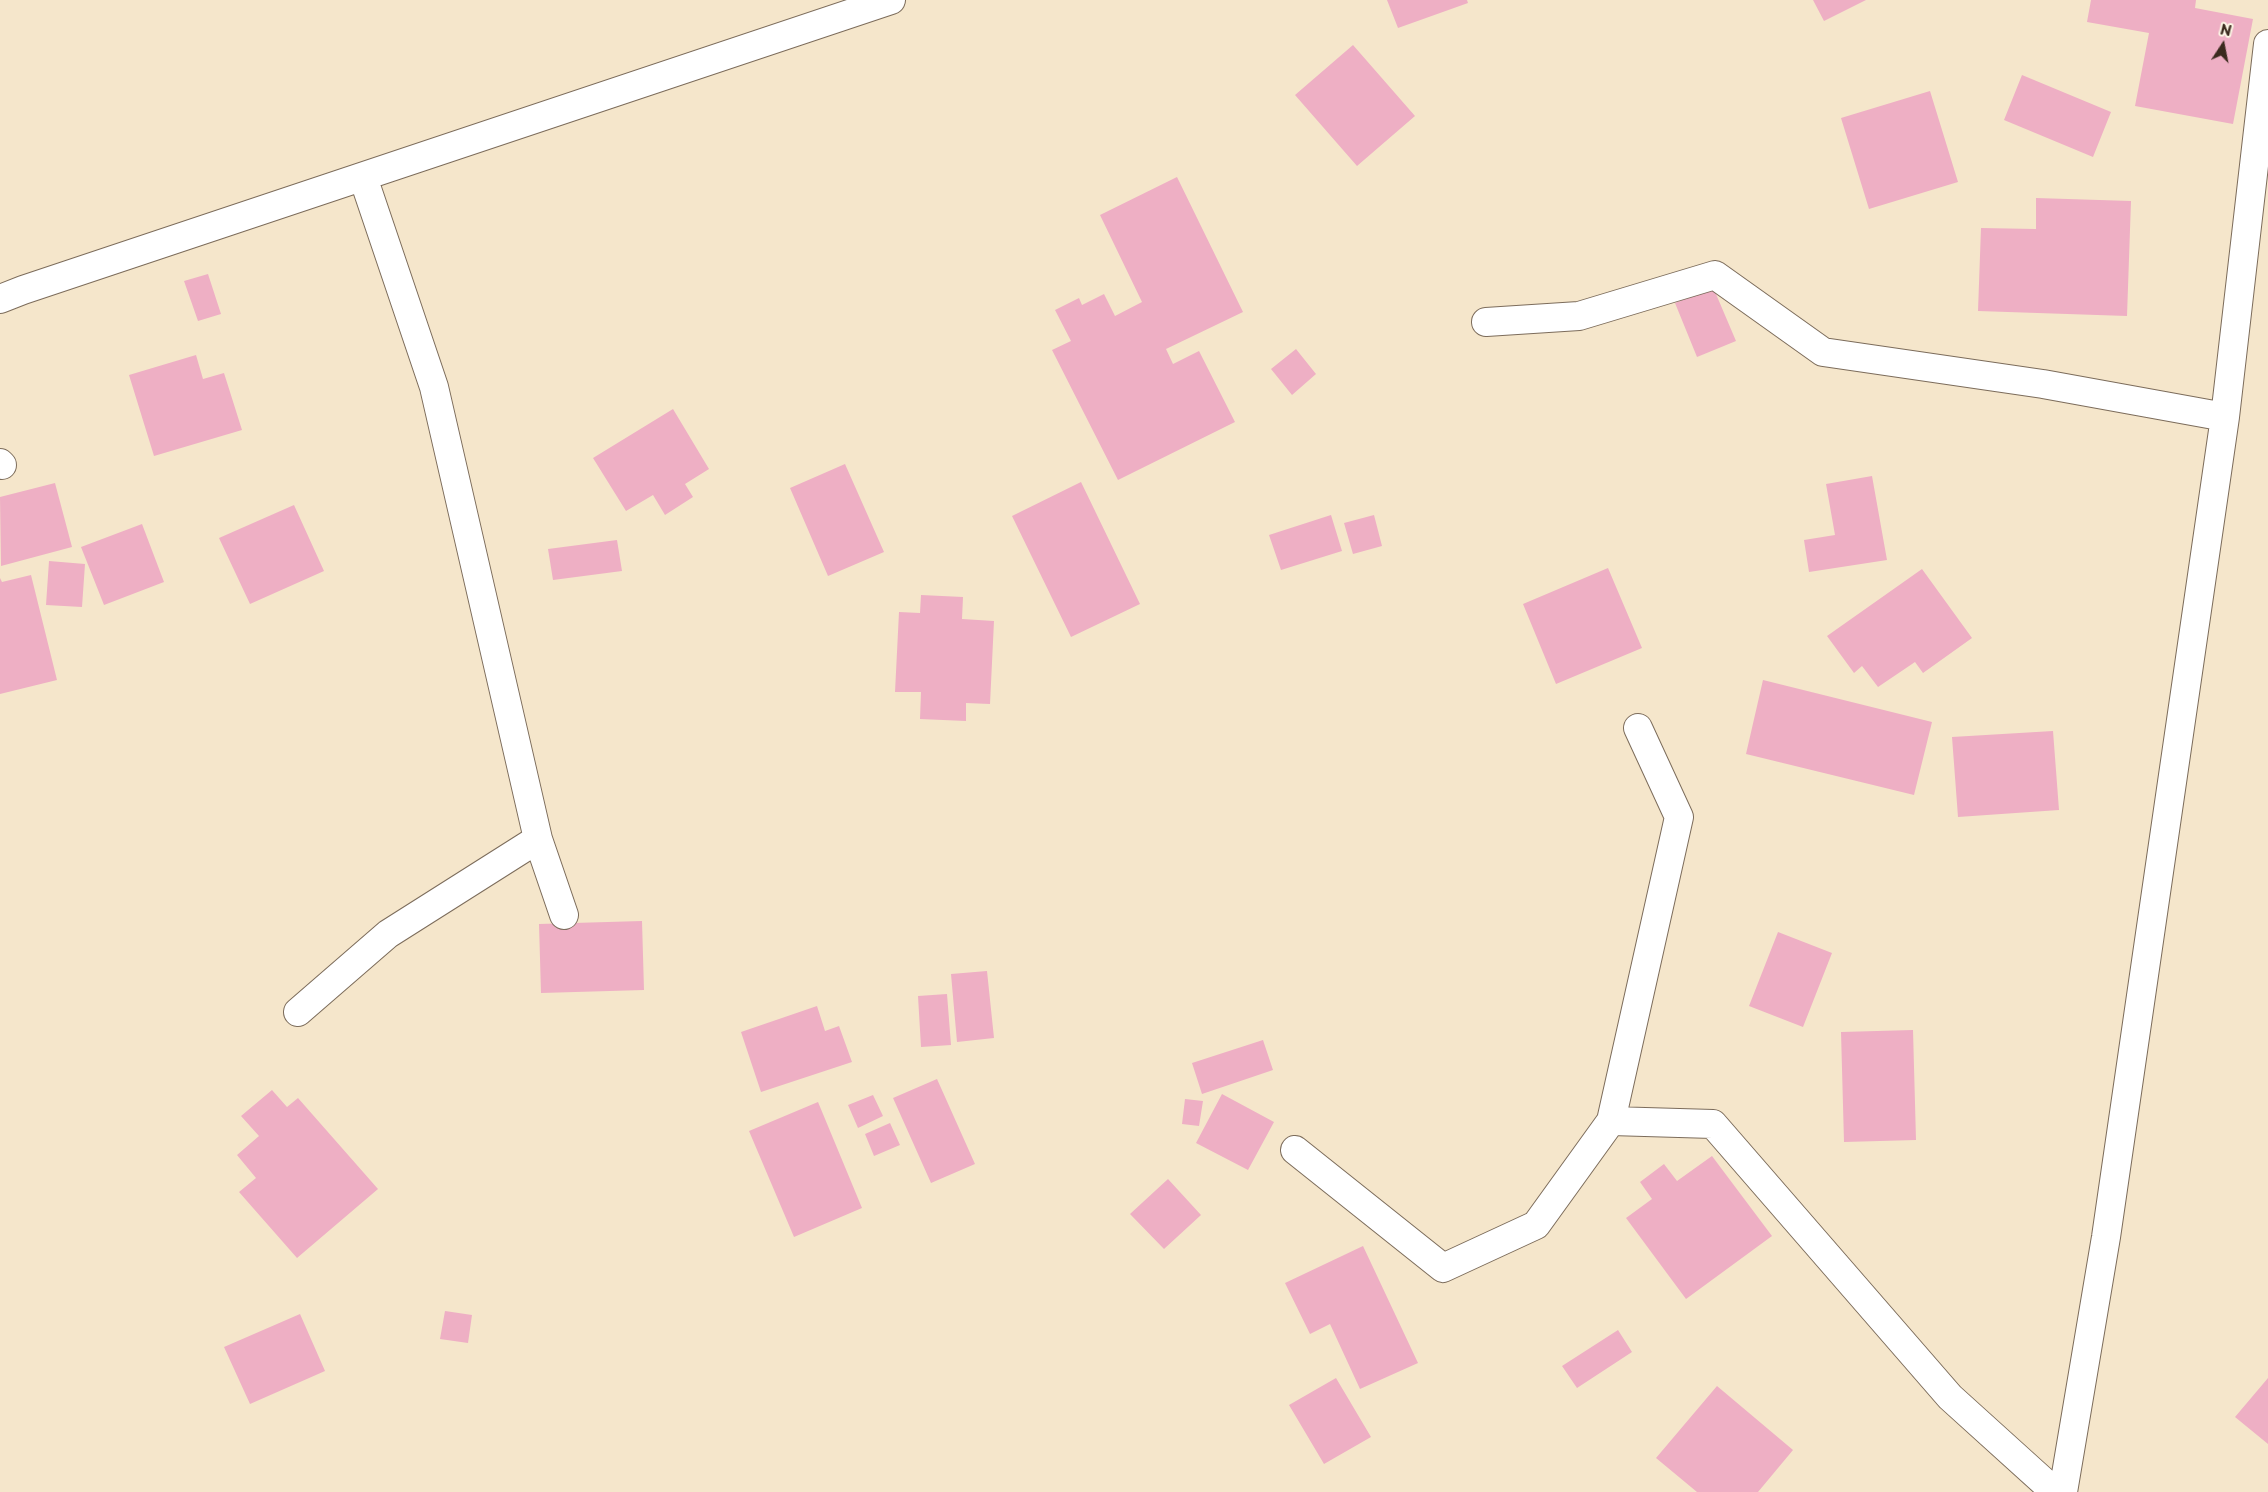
<!DOCTYPE html>
<html>
<head>
<meta charset="utf-8">
<style>
	body { margin:0 }
	#map { position:relative; width:2268px; height:1492px; overflow:hidden; background:#f5e6cb; font-family:"Playpen Sans",sans-serif }
	canvas { display:block }
	.north { position:absolute; left:2198px; top:20px; width:50px; height:50px; -webkit-text-stroke:4px #fcf5e5; paint-order:stroke; rotate:11deg; font-size:14px; font-weight:700; line-height:20px; text-align:center; color:#3b2a1e }
	.north::after { content:''; display:block; margin:auto; width:18px; height:22px; background:#3b2a1e; clip-path:polygon(50% 0,100% 100%,50% 72%,0 100%) }
</style>
</head>
<body>
<div id="map">
<canvas width="2268" height="1492"></canvas>
<div class="north">N</div>
</div>
<script>
const g = document.querySelector('canvas').getContext('2d');
g.lineJoin = 'round';
function paint(path, color) { g.fillStyle = color; g.fill(path, 'evenodd'); }
const shape = rows => new Path2D(rows.map(r => 'M' + r).join(''));
function trace(path, color, width, dash) { g.strokeStyle = color; g.lineWidth = width; g.lineCap = dash ? 'butt' : 'round'; g.setLineDash(dash || []); g.stroke(path); }
paint(shape([
	[1387,0,1467,0,1468,3,1398,28],
	[1813,0,1866,0,1824,21],
	[2091,0,2196,0,2195,8,2253,19,2233,124,2135,106,2149,33,2087,22],
	[1353,45,1415,116,1357,166,1295,95],
	[2022,75,2111,112,2093,157,2004,120],
	[1930,91,1958,182,1869,209,1841,118],
	[1177,177,1243,312,1166,349,1173,364,1199,351,1235,422,1118,480,1052,350,1071,341,1055,310,1079,298,1082,305,1104,294,1115,316,1142,302,1100,215],
	[2036,198,2131,201,2127,316,1978,311,1981,228,2036,229],
	[208,274,221,314,198,321,184,281],
	[1713,287,1736,341,1697,357,1675,303],
	[1296,349,1316,374,1292,395,1271,369],
	[196,355,203,379,224,373,242,430,154,456,129,375],
	[673,409,709,469,685,484,693,497,665,515,653,495,626,511,593,458],
	[845,464,884,552,828,576,790,488],
	[1872,476,1887,560,1809,572,1804,540,1835,535,1826,484],
	[1081,482,1140,604,1071,637,1012,516],
	[55,483,72,547,1,566,0,497],
	[294,505,324,571,250,604,219,538],
	[1331,515,1342,551,1281,570,1269,535],
	[1374,515,1382,546,1353,554,1344,523],
	[142,524,164,582,104,605,81,547],
	[617,540,622,571,553,580,548,549],
	[49,561,85,564,82,607,46,605],
	[1608,568,1642,648,1556,684,1523,604],
	[1922,569,1972,638,1923,673,1915,662,1878,687,1862,666,1854,673,1827,636],
	[31,575,57,680,0,694,0,578,2,582],
	[921,595,963,597,962,619,994,621,990,704,966,703,966,721,920,719,921,692,895,692,899,612,920,613],
	[1763,680,1932,722,1914,795,1746,754],
	[2053,731,2059,810,1958,817,1952,737],
	[642,921,644,990,541,993,539,924],
	[1778,932,1832,953,1803,1027,1749,1006],
	[987,971,994,1038,957,1042,951,974],
	[947,994,951,1045,921,1047,918,996],
	[817,1006,825,1031,839,1026,852,1062,761,1092,741,1032],
	[1913,1030,1916,1140,1844,1142,1841,1032],
	[1263,1040,1273,1070,1202,1094,1192,1063],
	[937,1079,975,1164,931,1183,893,1098],
	[272,1090,287,1107,298,1098,378,1189,297,1258,239,1192,256,1178,237,1155,259,1136,241,1116],
	[1222,1094,1274,1122,1248,1170,1196,1143],
	[873,1095,883,1116,858,1128,848,1105],
	[1185,1099,1203,1101,1199,1126,1182,1124],
	[818,1102,862,1208,794,1237,749,1131],
	[890,1123,900,1145,874,1156,865,1134],
	[1712,1156,1772,1236,1686,1299,1626,1218,1652,1199,1640,1182,1664,1164,1677,1181],
	[1168,1179,1201,1215,1164,1249,1130,1214],
	[1363,1246,1418,1363,1360,1389,1330,1324,1310,1334,1285,1283],
	[445,1311,472,1315,468,1343,440,1339],
	[300,1314,325,1371,250,1404,224,1347],
	[1618,1330,1632,1352,1577,1388,1562,1366],
	[1336,1378,1371,1437,1324,1464,1289,1405],
	[2268,1378,2268,1444,2235,1417],
	[1717,1386,1793,1450,1758,1492,1697,1492,1656,1458]
]), '#eeafc4');
const minor = shape([
	[363,177,434,387,538,839,564,915],
	[0,299,23,290,891,0],
	[1486,322,1579,316,1715,275,1823,352,2043,384,2225,417],
	[0,463,2,465],
	[1638,728,1679,817,1611,1121,1713,1124,1950,1397,2055,1492],
	[298,1012,388,934,538,839],
	[1295,1150,1443,1268,1536,1225,1611,1121],
	[2063,1492,2106,1237,2225,417,2268,44]
]);
trace(minor, '#7c6c5b', 30);
trace(minor, '#fff', 28);
</script>
</body>
</html>
